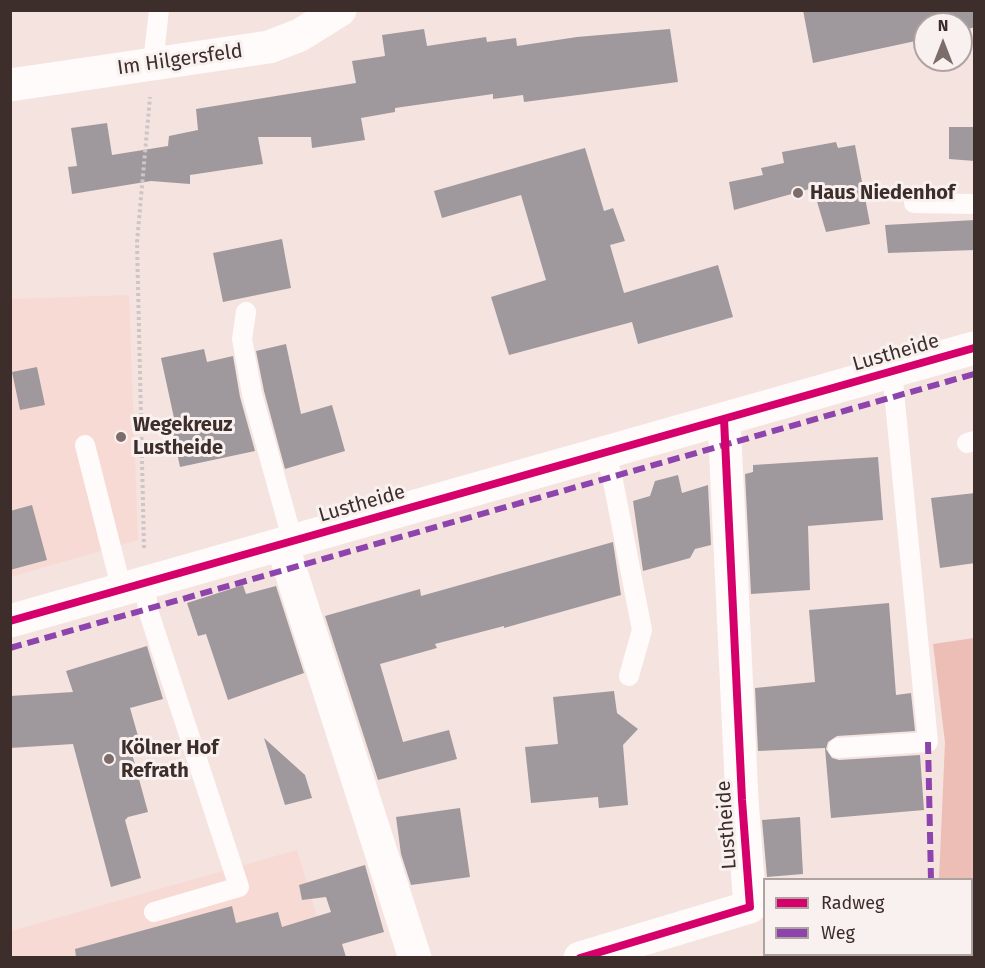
<!DOCTYPE html>
<html>
<head>
<meta charset="utf-8">
<style>
	body { margin:0 }
	#map { position:relative; width:985px; height:968px; overflow:hidden; background:#f5e3e0; font-family:"Fira Sans",sans-serif }
	canvas { display:block }
	.frame { position:absolute; inset:0; border:12px solid #3d2e2b; pointer-events:none }
	.legend { position:absolute; left:763px; top:878px; width:210px; height:78px; box-sizing:border-box; background:#f9f1ef; border:2px solid #aea3a1; margin:0; padding:8px 10px; list-style:none; font-size:18px; color:#3d2e2b }
	.legend li { display:flex; align-items:center; gap:12px; height:30px }
	.legend b { width:30px; border:2px solid #aea3a1 }
	.north { position:absolute; left:913px; top:12px; width:60px; height:60px; box-sizing:border-box; background:#f9f1ef; border:2px solid #aea3a1; border-radius:50%; rotate:0deg; font-size:16px; font-weight:700; line-height:24px; text-align:center; color:#3d2e2b }
	.north::after { content:''; display:block; margin:auto; width:21px; height:27px; background:#7d6d6a; clip-path:polygon(50% 0,100% 100%,50% 72%,0 100%) }
</style>
</head>
<body>
<div id="map">
<canvas width="985" height="968"></canvas>
<div class="frame"></div>
<ul class="legend">
<li><b style="height:8px;background:#d6006c"></b>Radweg</li>
<li><b style="height:8px;background:#8e44ad"></b>Weg</li>
</ul>
<div class="north">N</div>
</div>
<script>
const g = document.querySelector('canvas').getContext('2d');
g.lineJoin = 'round';
function paint(path, color) { g.fillStyle = color; g.fill(path, 'evenodd'); }
const shape = rows => new Path2D(rows.map(r => 'M' + r).join(''));
function trace(path, color, width, dash) { g.strokeStyle = color; g.lineWidth = width; g.lineCap = dash ? 'butt' : 'round'; g.setLineDash(dash || []); g.stroke(path); }
function drawText(font, color, halo, rows, align = 'center') {
  g.font = font + ' "Fira Sans",sans-serif'; g.lineWidth = 6; g.setLineDash([]); g.textBaseline = 'middle'; g.strokeStyle = halo; g.fillStyle = color; for (const [text, x, y, turn = 0] of rows) {
    g.save(); g.translate(x, y); g.rotate((+turn || 0) * Math.PI / 180); g.textAlign = isNaN(turn) ? turn : align; if (halo) g.strokeText(text, 0, 0); g.fillText(text, 0, 0); g.restore();
  }
}
paint(shape([
	[129,295,138,540,11,577,10,299],
	[297,850,329,957,11,958,11,931]
]), '#f8dad5');
paint(shape([
	[974,638,974,957,936,957,936,955,972,954,972,880,939,879,945,742,933,644]
]), '#edbeb6');
paint(shape([
	[803,10,975,10,975,27,961,31,961,24,925,24,925,39,813,63],
	[424,29,427,46,486,37,487,42,516,38,517,46,577,37,670,29,678,82,524,102,523,95,493,99,493,94,395,108,395,112,361,118,365,140,312,148,311,137,258,137,263,164,190,175,190,184,151,181,72,194,68,167,77,166,71,128,107,123,112,155,168,146,169,136,198,130,196,109,356,83,352,61,385,56,382,35],
	[949,127,975,127,975,161,949,159],
	[836,142,838,148,855,145,870,224,826,232,813,188,734,210,729,182,763,175,761,168,784,163,782,152],
	[585,148,604,211,613,208,625,241,610,245,624,293,718,265,733,317,638,344,632,322,509,355,491,297,546,280,521,195,442,218,434,191],
	[975,220,975,250,888,253,885,225],
	[282,239,291,288,223,302,213,253],
	[286,344,301,414,332,405,345,451,285,469,264,391,256,351],
	[204,349,207,362,233,356,240,397,255,451,180,467,170,419,174,418,161,358],
	[37,367,45,405,20,410,12,372],
	[878,457,883,520,808,526,810,590,751,594,745,474,753,472,753,465],
	[678,475,682,493,708,485,711,545,695,549,690,558,643,571,633,501,650,496,655,481],
	[975,493,975,563,940,568,931,498],
	[32,505,47,560,10,570,10,511],
	[613,542,621,595,504,628,504,626,435,644,437,648,380,664,403,742,449,730,457,759,378,780,325,616,420,589,421,596],
	[243,585,246,594,276,586,304,673,228,700,206,634,198,636,187,603],
	[889,603,896,695,911,693,915,731,837,736,828,742,826,749,832,758,839,760,920,755,924,810,831,818,825,748,758,751,755,688,815,682,809,610],
	[147,646,163,699,130,708,138,736,128,739,148,812,128,817,125,820,141,878,111,887,73,744,10,748,10,696,73,692,66,671],
	[614,691,617,713,638,729,623,745,628,805,599,808,598,797,531,803,525,747,558,744,553,697],
	[264,738,305,775,312,798,285,805],
	[460,808,470,877,411,885,401,854,396,817],
	[800,817,803,874,767,877,762,820],
	[365,865,384,932,342,944,346,957,76,957,75,949,232,906,236,923,278,912,282,927,331,912,326,897,302,900,299,885]
]), '#9f999d');
trace(shape([
	[144,548,137,242,150,97]
]), '#cdc6c4', 4, [3, 3]);
trace(shape([
	[153,63,159,10],
	[914,203,974,204],
	[246,312,242,339,252,394,293,542],
	[967,443,974,441],
	[85,445,122,591],
	[604,452,612,476,642,630,629,676],
	[145,585,148,610,239,887,154,912],
	[838,748,928,742,892,371]
]), '#fefbfa', 20);
trace(shape([
	[10,85,269,47,300,35,340,10],
	[282,544,415,958],
	[580,958,750,907,742,800,724,419]
]), '#fefbfa', 33);
trace(shape([
	[10,621,974,348]
]), '#fefbfa', 33);
trace(shape([
	[10,648,974,374],
	[928,742,931,880],
	[918,958,919,954]
]), '#8e44ad', 6, [12, 6]);
trace(shape([
	[10,621,974,348],
	[580,958,750,907,742,800,724,419]
]), '#d6006c', 8);
for (const [x, y, r, color] of [
	[798,193,6,"#7d6d6a"],
	[121,437,6,"#7d6d6a"],
	[109,759,6,"#7d6d6a"]
]) { const dot = new Path2D(); dot.arc(x, y, r, 0, 2 * Math.PI); g.fillStyle = color; g.fill(dot); trace(dot, '#f9f1ef', 2); }
drawText('20px', '#3d2e2b', '#f9f1ef', [
	["Im Hilgersfeld",180,60,-8],
	["Lustheide",896,353,-16],
	["Lustheide",362,504,-16],
	["Lustheide",727,825,-94]
]);
drawText('bold 20px', '#3d2e2b', '#f9f1ef', [
	["Haus Niedenhof",810,193],
	["Wegekreuz",133,425],
	["Lustheide",133,448],
	["Kölner Hof",121,748],
	["Refrath",121,771]
], 'left');
</script>
</body>
</html>
